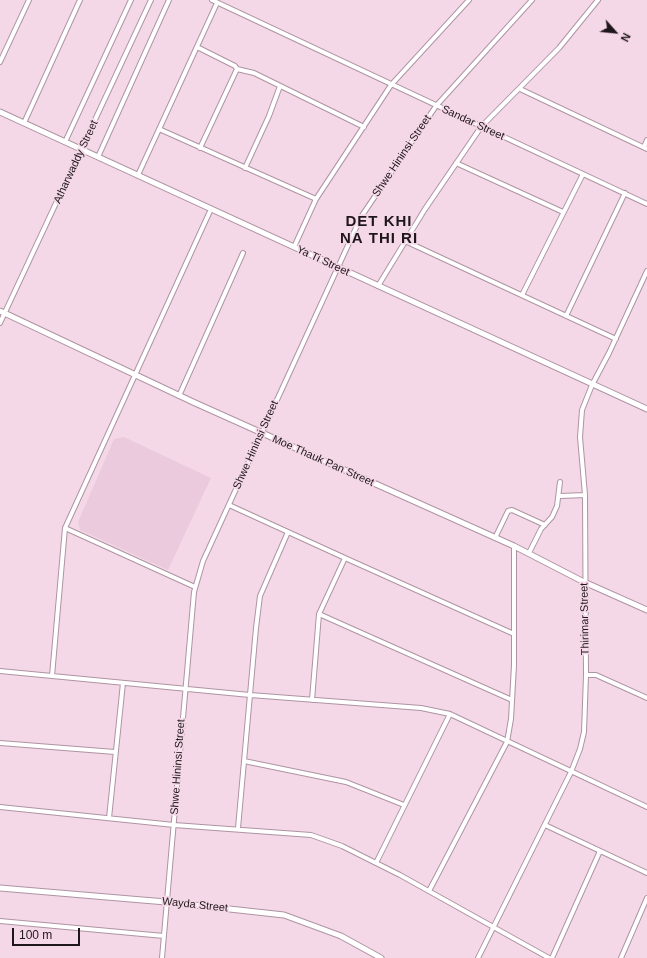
<!DOCTYPE html>
<html>
<head>
<meta charset="utf-8">
<style>
	body { margin:0 }
	#map { position:relative; width:647px; height:958px; overflow:hidden; background:#f4d8e7; font-family:Helvetica,sans-serif }
	canvas { display:block }
	.north { position:absolute; left:595px; top:12px; width:40px; height:40px; -webkit-text-stroke:3px #f4d8e7; paint-order:stroke; rotate:117deg; font-size:11px; font-weight:700; line-height:16px; text-align:center; color:#1f161b }
	.north::after { content:''; display:block; margin:auto; width:14px; height:18px; background:#1f161b; clip-path:polygon(50% 0,100% 100%,50% 72%,0 100%) }
	.scale { position:absolute; left:12px; top:928px; width:68px; height:18px; box-sizing:border-box; border:2px solid #1f161b; border-top:0; padding-left:5px; font-size:12px; line-height:14px; white-space:nowrap; color:#1f161b; -webkit-text-stroke:3px #f4d8e7; paint-order:stroke }
</style>
</head>
<body>
<div id="map">
<canvas width="647" height="958"></canvas>
<div class="north">N</div>
<div class="scale">100 m</div>
</div>
<script>
const g = document.querySelector('canvas').getContext('2d');
g.lineJoin = 'round';
function paint(path, color) { g.fillStyle = color; g.fill(path, 'evenodd'); }
const shape = rows => new Path2D(rows.map(r => 'M' + r).join(''));
function trace(path, color, width, dash) { g.strokeStyle = color; g.lineWidth = width; g.lineCap = dash ? 'butt' : 'round'; g.setLineDash(dash || []); g.stroke(path); }
function drawText(font, color, halo, rows, align = 'center') {
  g.font = font + ' Helvetica,sans-serif'; g.lineWidth = 3.5; g.setLineDash([]); g.textBaseline = 'middle'; g.strokeStyle = halo; g.fillStyle = color; for (const [text, x, y, turn = 0] of rows) {
    g.save(); g.translate(x, y); g.rotate((+turn || 0) * Math.PI / 180); g.textAlign = isNaN(turn) ? turn : align; if (halo) g.strokeText(text, 0, 0); g.fillText(text, 0, 0); g.restore();
  }
}
paint(shape([
	[124,437,211,478,168,570,80,530,78,522,114,439]
]), '#eccadd');
const minor = shape([
	[212,0,647,204],
	[197,47,235,66,237,69,200,148],
	[0,62,29,0],
	[237,69,254,73,364,127],
	[520,89,647,149],
	[24,123,80,0],
	[159,129,316,199],
	[65,142,131,0],
	[644,147,647,140],
	[98,157,169,0],
	[456,163,563,212],
	[245,168,269,116,280,86],
	[138,175,217,3],
	[405,241,616,339],
	[294,247,316,199,391,85,469,0],
	[378,286,425,209,481,127,559,48,598,0],
	[522,295,583,174],
	[566,316,625,193],
	[0,323,151,0],
	[179,396,243,253],
	[560,496,585,495],
	[229,505,345,558],
	[495,538,508,511,512,510,545,525],
	[529,553,541,529,552,517,557,506,560,482],
	[195,587,65,528,211,209],
	[319,614,512,700],
	[0,671,250,695,421,708,450,714,647,807],
	[586,675,596,675,647,698],
	[52,676,65,528],
	[312,700,319,614,345,558,514,634],
	[0,743,115,752],
	[244,761,346,782,404,805],
	[0,807,174,825,311,835,342,846,400,875,549,958],
	[109,818,123,683],
	[545,825,647,873],
	[238,828,256,628,260,596,288,532],
	[376,863,450,714],
	[429,891,507,742,511,719,514,665,514,546],
	[0,921,164,936],
	[162,958,194,592,203,561,361,217,436,106,532,0],
	[478,958,571,772,580,749,584,732,586,675,585,495,580,437,582,410,592,385,609,353,647,271],
	[552,958,600,851],
	[621,958,647,898]
]);
const tertiary = shape([
	[0,112,647,409],
	[0,311,193,402,514,546,584,582,647,610],
	[0,888,166,902,284,915,341,936,381,958]
]);
trace(minor, '#ae94a2', 6);
trace(tertiary, '#ae94a2', 7);
trace(minor, '#fff', 4);
trace(tertiary, '#fff', 5);
drawText('11px', '#1f161b', '#f4d8e7', [
	["Sandar Street",473,123,25],
	["Shwe Hininsi Street",402,156,-56],
	["Atharwaddy Street",76,162,-65],
	["Ya Ti Street",323,261,25],
	["Shwe Hininsi Street",256,445,-66],
	["Moe Thauk Pan Street",323,461,24],
	["Thirimar Street",585,619,-91],
	["Shwe Hininsi Street",178,767,-86],
	["Wayda Street",195,905,6]
]);
g.letterSpacing = '1px';
drawText('bold 15px', '#1f161b', '#f4d8e7', [
	["DET KHI",379,222],
	["NA THI RI",379,239]
]);
g.letterSpacing = '0px';
</script>
</body>
</html>
